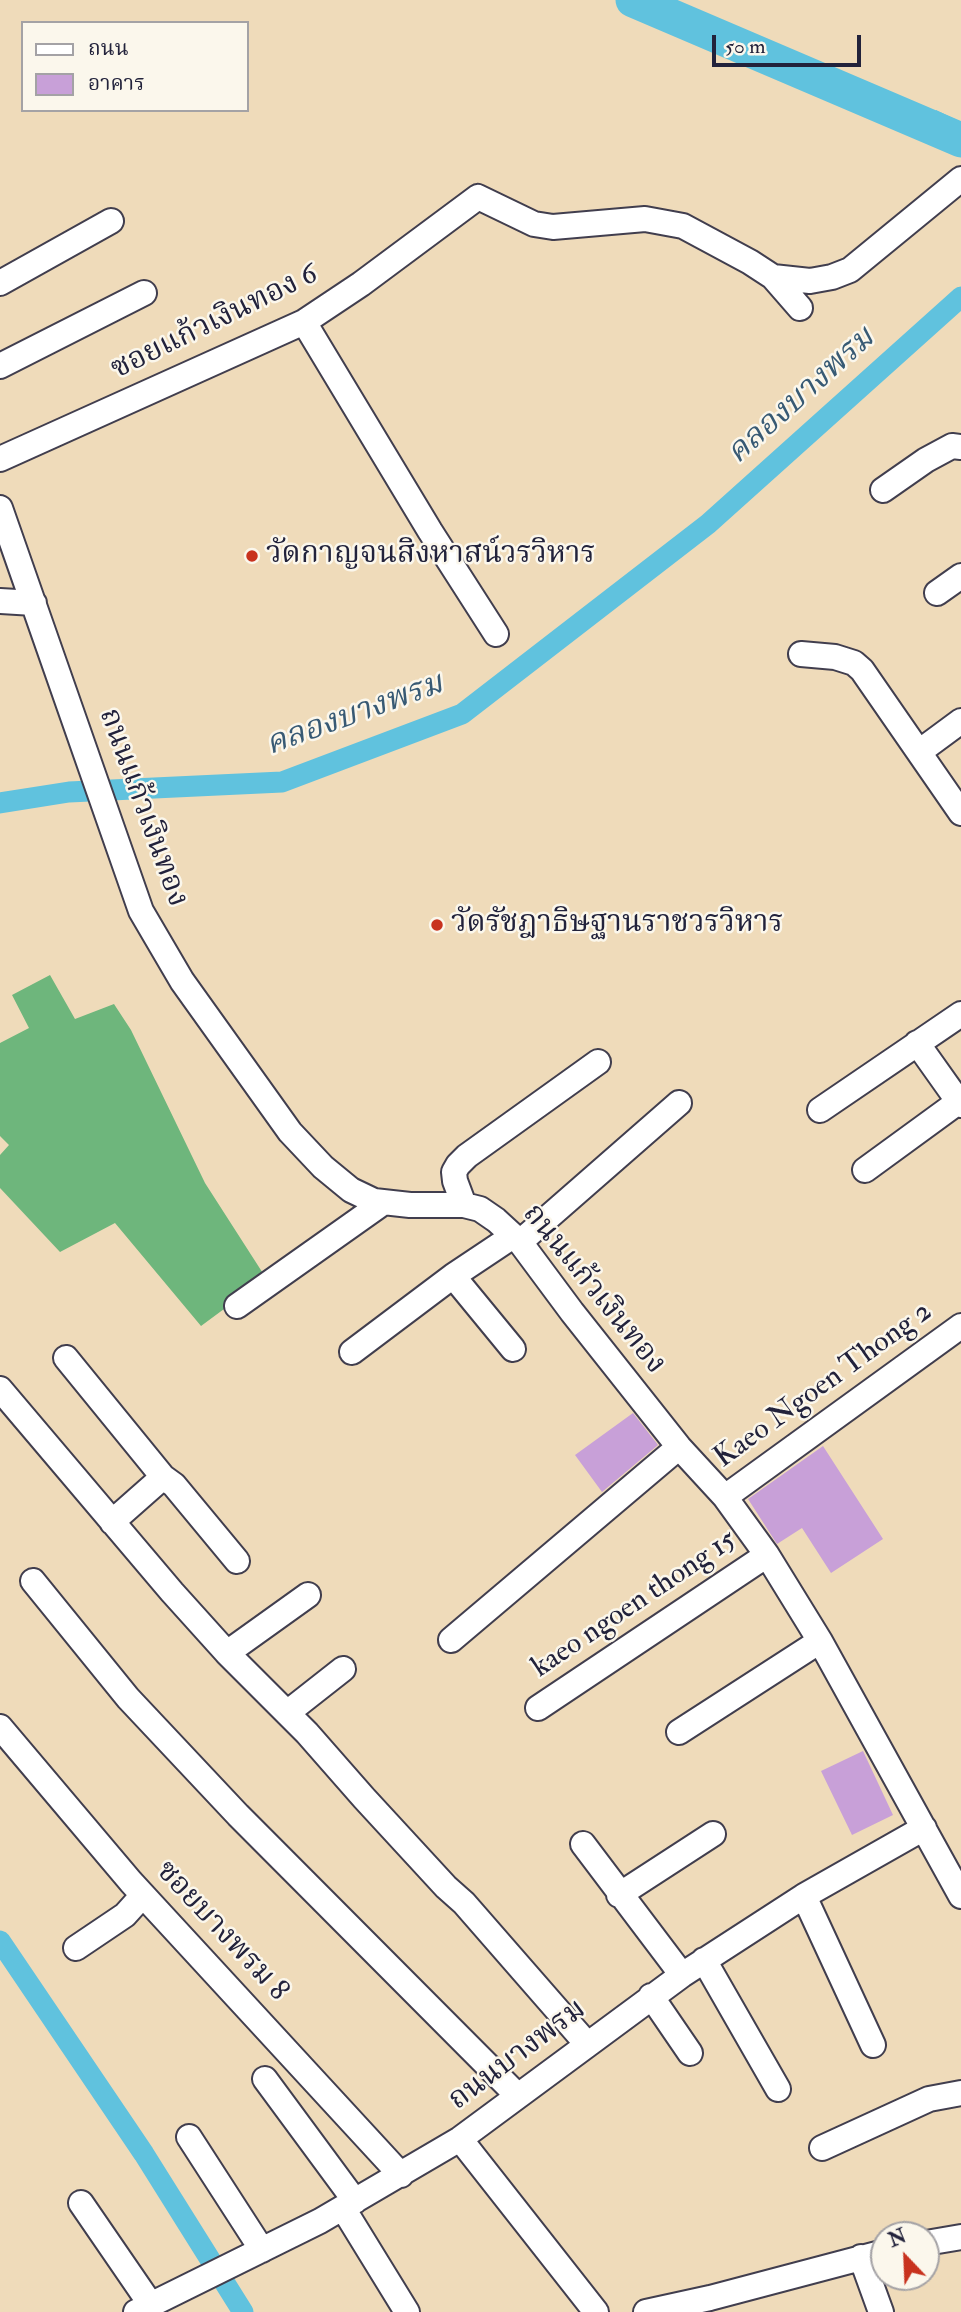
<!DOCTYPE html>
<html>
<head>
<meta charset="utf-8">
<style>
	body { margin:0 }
	#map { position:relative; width:961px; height:2312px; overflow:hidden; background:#efdbba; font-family:"IM FELL Double Pica","Noto Serif Thai",serif }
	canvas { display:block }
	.legend { position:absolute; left:21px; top:21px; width:228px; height:91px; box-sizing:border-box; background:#fbf7ec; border:2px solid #a4a2a5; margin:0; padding:9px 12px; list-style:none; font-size:21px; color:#22223b }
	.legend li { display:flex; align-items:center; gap:14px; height:35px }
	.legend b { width:35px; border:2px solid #a4a2a5 }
	.north { position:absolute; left:870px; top:2221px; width:70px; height:70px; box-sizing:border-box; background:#fbf7ec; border:2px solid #a4a2a5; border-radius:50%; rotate:337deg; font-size:19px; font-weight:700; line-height:28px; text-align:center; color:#22223b }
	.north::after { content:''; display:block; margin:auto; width:24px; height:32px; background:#c8321e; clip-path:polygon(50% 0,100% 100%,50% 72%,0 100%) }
	.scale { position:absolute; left:712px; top:35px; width:149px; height:32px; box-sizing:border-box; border:4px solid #22223b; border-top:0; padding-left:9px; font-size:21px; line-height:24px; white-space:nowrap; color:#22223b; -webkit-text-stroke:5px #fbf7ec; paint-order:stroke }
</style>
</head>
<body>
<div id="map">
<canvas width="961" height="2312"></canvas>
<ul class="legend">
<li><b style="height:9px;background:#fff"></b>ถนน</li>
<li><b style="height:19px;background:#c8a0d8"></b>อาคาร</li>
</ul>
<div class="north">N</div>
<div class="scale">50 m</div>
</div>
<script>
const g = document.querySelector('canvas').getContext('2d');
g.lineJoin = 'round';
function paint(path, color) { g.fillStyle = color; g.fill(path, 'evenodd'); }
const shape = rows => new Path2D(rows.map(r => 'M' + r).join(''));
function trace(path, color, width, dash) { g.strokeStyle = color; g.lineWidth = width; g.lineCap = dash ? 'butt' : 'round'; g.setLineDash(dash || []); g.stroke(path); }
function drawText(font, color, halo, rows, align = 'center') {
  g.font = font + ' "IM FELL Double Pica","Noto Serif Thai",serif'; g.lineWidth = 5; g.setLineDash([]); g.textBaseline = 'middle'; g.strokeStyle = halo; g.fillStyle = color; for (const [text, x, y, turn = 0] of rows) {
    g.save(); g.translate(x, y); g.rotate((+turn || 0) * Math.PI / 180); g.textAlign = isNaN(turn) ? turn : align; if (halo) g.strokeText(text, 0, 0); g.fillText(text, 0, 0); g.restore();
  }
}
paint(shape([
	[50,975,75,1019,114,1004,131,1030,205,1183,266,1278,201,1326,115,1223,60,1252,0,1188,0,1155,9,1145,0,1136,0,1043,29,1028,12,995]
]), '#6eb67c');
paint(shape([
	[936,110,961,122,961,157,926,139]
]), '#60c2de');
trace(shape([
	[0,803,69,792,282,782,462,714,708,524,961,297],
	[0,1941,144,2154,243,2312]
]), '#60c2de', 21);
trace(shape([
	[633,0,961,140]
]), '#60c2de', 35);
paint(shape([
	[633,1413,658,1445,602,1492,575,1455],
	[823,1446,883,1539,831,1573,802,1528,777,1544,748,1499],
	[863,1751,893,1815,852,1835,821,1771]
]), '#c8a0d8');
const minor = shape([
	[773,277,800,308],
	[0,283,111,221],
	[304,322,430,531,496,634],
	[0,366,144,293],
	[0,459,304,322,361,284,478,197,534,224,553,227,645,219,683,226,750,262,773,277,810,281,832,277,850,270,961,179],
	[883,490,926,460,952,446,961,447],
	[0,508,141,911,182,981,290,1132,323,1167,351,1190,374,1201,410,1205,464,1205,480,1209,496,1220,520,1242,572,1312,679,1447,725,1497,767,1555,820,1641,961,1896],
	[937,593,961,576],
	[0,601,34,603],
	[801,654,835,657,854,663,862,670,961,813],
	[919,752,961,721],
	[917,1043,961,1105],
	[820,1110,961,1014],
	[865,1170,961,1100],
	[464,1205,455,1181,454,1172,458,1165,467,1156,598,1062],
	[520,1242,679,1103],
	[453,1276,513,1349],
	[237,1306,384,1202],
	[352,1352,453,1276,513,1236],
	[66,1358,163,1477],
	[0,1389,172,1592,227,1653,307,1733,364,1798,446,1887,464,1903,587,2044],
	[725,1497,961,1326],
	[112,1522,163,1477,174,1485,237,1561],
	[33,1581,128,1698,238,1815,518,2096],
	[451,1640,679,1447],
	[227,1653,308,1595],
	[538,1708,767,1555],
	[287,1713,343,1669],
	[0,1727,131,1882,401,2175],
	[679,1732,820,1641],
	[583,1844,682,1975],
	[619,1895,713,1834],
	[804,1896,873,2045],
	[76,1948,125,1915,143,1895],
	[704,1960,778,2089],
	[651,1996,690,2053],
	[265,2079,355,2201],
	[189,2137,262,2250],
	[460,2139,596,2312],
	[822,2148,929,2099,961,2093],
	[81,2203,151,2305],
	[343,2208,407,2312],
	[926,2243,961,2237],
	[861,2257,881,2312],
	[136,2312,320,2221,460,2139,682,1975,804,1896,924,1828],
	[646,2312,710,2298,884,2252]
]);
trace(minor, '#413e4e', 28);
trace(minor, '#fff', 24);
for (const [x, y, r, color] of [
	[252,556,7,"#c8321e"],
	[437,925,7,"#c8321e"]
]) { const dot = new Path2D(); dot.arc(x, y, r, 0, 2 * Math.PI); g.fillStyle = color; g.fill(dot); trace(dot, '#fbf7ec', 2.5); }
drawText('30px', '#22223b', '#fbf7ec', [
	["ซอยแก้วเงินทอง 6",215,323,-26],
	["ถนนแก้วเงินทอง",142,808,70],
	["ถนนแก้วเงินทอง",593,1290,51],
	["Kaeo Ngoen Thong 2",824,1386,-36],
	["kaeo ngoen thong 15",635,1605,-34],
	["ซอยบางพรม 8",221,1932,47],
	["ถนนบางพรม",518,2056,-37]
]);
drawText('30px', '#22223b', '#fbf7ec', [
	["วัดกาญจนสิงหาสน์วรวิหาร",266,556],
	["วัดรัชฎาธิษฐานราชวรวิหาร",451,925]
], 'left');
drawText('italic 32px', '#385a74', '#fbf7ec', [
	["คลองบางพรม",802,397,-42],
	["คลองบางพรม",355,716,-20]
]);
</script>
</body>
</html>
